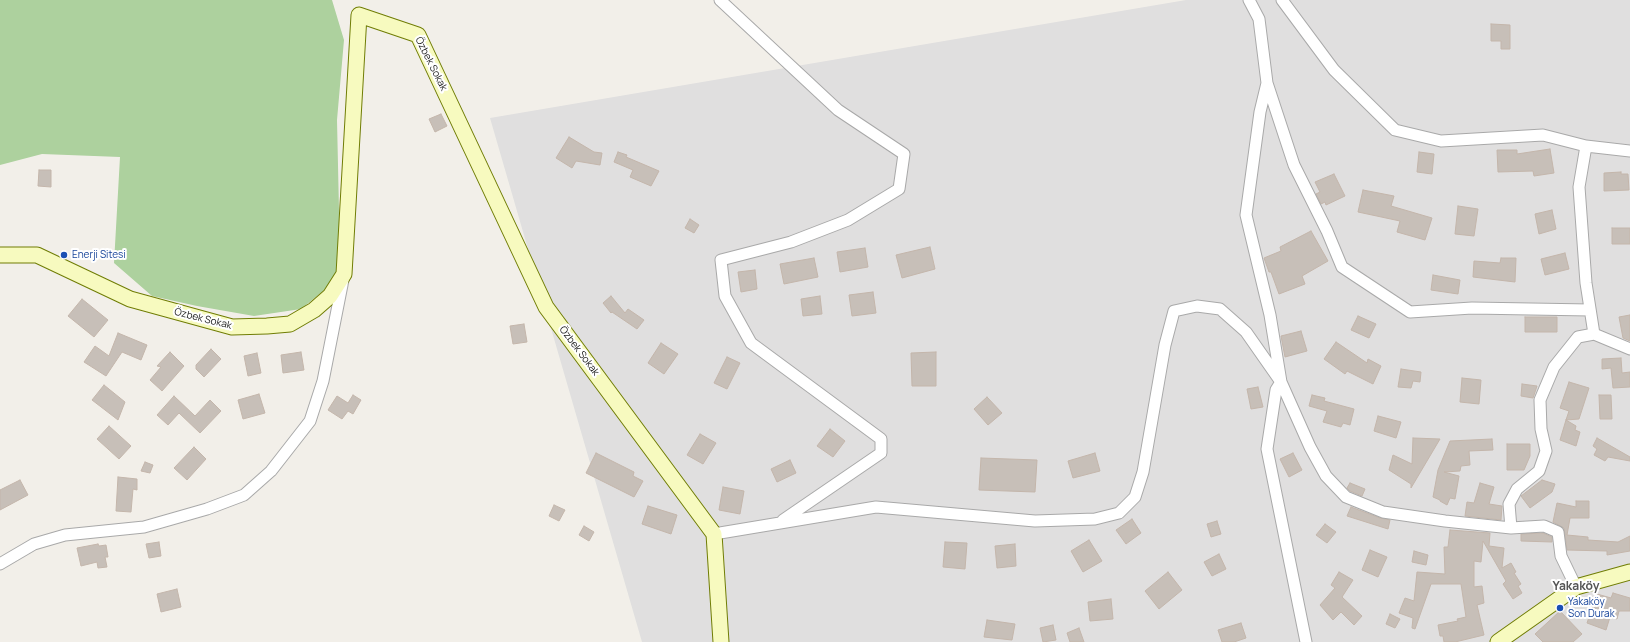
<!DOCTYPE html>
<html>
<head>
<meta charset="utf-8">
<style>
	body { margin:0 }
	canvas { display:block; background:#f2efe9 }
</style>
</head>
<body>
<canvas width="1630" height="642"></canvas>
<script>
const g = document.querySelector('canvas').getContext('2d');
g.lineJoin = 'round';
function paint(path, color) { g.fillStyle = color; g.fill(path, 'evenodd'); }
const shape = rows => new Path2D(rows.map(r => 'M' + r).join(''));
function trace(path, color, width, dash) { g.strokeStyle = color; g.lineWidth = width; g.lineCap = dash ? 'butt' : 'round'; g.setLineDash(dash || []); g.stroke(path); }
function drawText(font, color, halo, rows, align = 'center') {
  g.font = font + ' Manrope,sans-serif'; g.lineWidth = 4; g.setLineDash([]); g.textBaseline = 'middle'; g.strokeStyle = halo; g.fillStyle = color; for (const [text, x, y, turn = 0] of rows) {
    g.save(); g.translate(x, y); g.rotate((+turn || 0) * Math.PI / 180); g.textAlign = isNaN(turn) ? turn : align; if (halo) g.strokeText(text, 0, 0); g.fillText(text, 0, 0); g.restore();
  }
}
paint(shape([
	[1186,0,1630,0,1630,642,642,642,490,118]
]), '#e0dfdf');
paint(shape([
	[0,0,332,0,344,40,337,120,340,256,333,283,301,309,254,316,197,306,152,296,114,263,120,157,42,154,0,165]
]), '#add19e');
const building = shape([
	[1491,24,1510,25,1510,49,1501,49,1501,41,1491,41,1491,24],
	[441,114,447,126,435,132,429,119,441,114],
	[569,137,594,152,602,153,600,165,576,161,572,168,556,158,569,137],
	[1550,149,1554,173,1534,176,1533,171,1498,172,1497,150,1517,150,1517,154,1550,149],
	[618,152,627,155,626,157,659,171,651,186,630,177,633,170,614,162,618,152],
	[1419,152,1434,154,1432,174,1417,172,1419,152],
	[39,170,51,170,51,187,38,186,39,170],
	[1621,172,1621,174,1628,174,1629,190,1604,191,1604,173,1621,172],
	[1334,174,1345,196,1326,205,1325,202,1321,204,1316,194,1320,192,1315,182,1334,174],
	[1363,190,1394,196,1391,206,1432,218,1425,240,1397,232,1400,221,1358,212,1363,190],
	[1458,206,1478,209,1474,236,1455,234,1458,206],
	[1552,210,1556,229,1539,234,1535,214,1552,210],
	[690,219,699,225,694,233,685,228,690,219],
	[1612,228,1630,228,1630,244,1612,244,1612,228],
	[1311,231,1328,261,1302,276,1305,284,1279,294,1271,272,1269,272,1264,258,1281,251,1280,247,1311,231],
	[930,247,935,269,902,278,896,255,930,247],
	[865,248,868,267,840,272,837,252,865,248],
	[1565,253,1569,269,1545,275,1541,259,1565,253],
	[814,258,818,277,784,284,780,264,814,258],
	[1501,258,1516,258,1515,282,1473,277,1474,261,1500,263,1501,258],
	[755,270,757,289,741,292,738,272,755,270],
	[1433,275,1460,280,1458,294,1431,290,1433,275],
	[873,292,876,313,852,316,849,295,873,292],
	[611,296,625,313,628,309,644,320,637,329,612,312,611,313,603,303,611,296],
	[820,296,822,314,803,316,801,299,820,296],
	[82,299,108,320,94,337,68,316,82,299],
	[1630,315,1630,341,1623,338,1619,317,1630,315],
	[1358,316,1376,324,1369,338,1351,330,1358,316],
	[1525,317,1557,317,1557,332,1525,332,1525,317],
	[524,324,527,342,513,344,510,326,524,324],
	[1301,331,1307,351,1285,357,1281,336,1301,331],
	[118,333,147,345,141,360,122,352,106,376,84,362,95,346,109,356,118,333],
	[1336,342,1367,363,1368,359,1381,366,1373,384,1347,371,1345,374,1324,359,1336,342],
	[661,343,678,354,664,374,648,363,661,343],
	[211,349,221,359,204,377,196,369,196,365,211,349],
	[170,352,184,366,162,391,150,380,161,367,157,366,170,352],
	[301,352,304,370,283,373,281,355,301,352],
	[936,352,936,386,912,386,911,353,936,352],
	[257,353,261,373,248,376,244,356,257,353],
	[727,357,740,363,727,389,714,383,727,357],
	[1621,358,1622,373,1630,372,1630,387,1613,388,1611,368,1602,369,1602,359,1621,358],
	[1401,369,1421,372,1420,382,1413,381,1411,388,1398,387,1401,369],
	[1462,378,1481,380,1479,404,1460,402,1462,378],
	[1569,382,1589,388,1579,419,1566,420,1569,411,1560,408,1569,382],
	[1522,384,1537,386,1533,398,1521,396,1522,384],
	[104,385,125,402,118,420,92,400,104,385],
	[1258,387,1263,407,1251,409,1247,389,1258,387],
	[259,394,265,413,243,419,238,400,259,394],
	[353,395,361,400,353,414,348,411,342,419,328,410,337,396,348,403,353,395],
	[1312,395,1325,398,1324,401,1354,409,1350,425,1343,423,1341,427,1323,422,1327,411,1309,406,1312,395],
	[1599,395,1611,395,1612,419,1600,419,1599,395],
	[174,396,195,416,210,400,221,411,200,433,179,413,168,425,157,415,174,396],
	[987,397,1002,413,988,425,974,409,987,397],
	[1378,416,1401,422,1396,438,1374,431,1378,416],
	[1566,420,1576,426,1575,430,1580,432,1576,446,1560,440,1566,420],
	[109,426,131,446,119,459,97,439,109,426],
	[830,429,845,441,833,457,817,446,830,429],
	[700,434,716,443,703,464,687,455,700,434],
	[1413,438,1440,439,1411,488,1411,484,1389,470,1393,455,1412,464,1413,438],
	[1597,438,1630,457,1630,461,1608,457,1605,461,1594,455,1597,449,1593,446,1597,438],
	[1492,439,1493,450,1469,451,1470,465,1461,466,1460,471,1444,472,1459,476,1455,499,1450,498,1447,505,1440,501,1440,500,1433,497,1438,470,1450,441,1492,439],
	[1507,444,1530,444,1530,456,1524,470,1507,470,1507,444],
	[194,447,206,459,187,480,174,468,194,447],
	[596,453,634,472,633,476,643,481,634,497,586,473,596,453],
	[1095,453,1100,471,1073,478,1068,461,1095,453],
	[1293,453,1302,470,1289,477,1280,459,1293,453],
	[981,458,1037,460,1035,492,979,490,981,458],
	[790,460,796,473,777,482,771,469,790,460],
	[145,462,153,465,150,473,141,471,145,462],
	[118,477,137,479,137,490,133,489,131,512,116,511,118,477],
	[20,480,28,495,0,510,0,490,20,480],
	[1542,480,1555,484,1552,492,1530,508,1521,496,1542,480],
	[1350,483,1365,489,1362,496,1350,491,1347,488,1350,483],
	[1480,483,1494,487,1489,504,1502,506,1501,520,1465,516,1467,502,1474,503,1480,483],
	[723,487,744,491,740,514,719,510,723,487],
	[1576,501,1589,501,1589,518,1570,518,1567,535,1588,537,1588,540,1618,542,1630,536,1630,551,1607,555,1607,551,1567,550,1564,528,1553,522,1557,503,1576,507,1576,501],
	[554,505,565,510,559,521,549,516,554,505],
	[648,506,677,515,671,534,642,524,648,506],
	[1351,507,1380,518,1390,520,1388,529,1347,516,1351,507],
	[1132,519,1141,533,1126,544,1116,530,1132,519],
	[1217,521,1221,534,1211,537,1207,524,1217,521],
	[1325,524,1336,532,1327,543,1316,535,1325,524],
	[584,526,594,532,589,541,579,535,584,526],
	[1450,530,1490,533,1489,546,1504,548,1502,568,1511,563,1516,572,1514,573,1521,584,1518,586,1522,593,1513,599,1503,584,1506,581,1483,541,1481,562,1474,561,1474,587,1482,586,1484,603,1477,605,1484,635,1455,642,1444,642,1443,636,1440,636,1438,625,1458,621,1457,619,1466,617,1461,584,1431,584,1415,629,1412,628,1413,618,1399,613,1405,598,1414,601,1417,572,1445,574,1444,547,1448,547,1450,530],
	[1543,533,1552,537,1552,542,1521,541,1521,534,1543,533],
	[1089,540,1102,561,1083,572,1071,551,1089,540],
	[159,542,161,556,149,558,146,544,159,542],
	[945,542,967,543,965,569,943,567,945,542],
	[98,544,99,546,106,545,108,557,105,557,107,567,98,568,97,562,81,566,77,548,98,544],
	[1015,544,1016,566,997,568,995,546,1015,544],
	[1370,550,1387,557,1378,577,1362,570,1370,550],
	[1414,551,1428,555,1426,565,1412,562,1414,551],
	[1219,554,1226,569,1212,576,1204,562,1219,554],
	[1168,572,1182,590,1159,609,1145,591,1168,572],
	[1339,572,1353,580,1342,597,1362,616,1354,625,1341,612,1333,620,1320,605,1335,588,1331,585,1339,572],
	[177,589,181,607,161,612,157,594,177,589],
	[1613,593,1630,598,1630,611,1619,611,1617,619,1610,617,1606,630,1587,623,1597,594,1611,598,1613,593],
	[1111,599,1113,619,1090,621,1088,602,1111,599],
	[1560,611,1582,634,1573,642,1543,642,1535,634,1560,611],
	[1390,614,1400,619,1395,628,1386,624,1390,614],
	[987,620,1015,624,1012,640,984,637,987,620],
	[1241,623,1246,638,1234,642,1222,642,1218,630,1241,623],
	[1053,625,1056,640,1043,642,1040,628,1053,625],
	[1079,628,1084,642,1070,642,1067,633,1079,628]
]);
paint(building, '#c7bfb8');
trace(building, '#c4b6ab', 1);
const street = shape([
	[720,0,838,110,904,154,899,189,848,220,791,242,721,260,725,296,751,343,881,439,881,453,783,520],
	[1249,0,1259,19,1267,83,1294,165,1327,231,1342,267,1410,312,1472,308,1590,310],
	[1282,0,1334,70,1395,130,1441,141,1543,135,1586,146],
	[1267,83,1260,112,1246,215,1270,315,1281,382,1276,390,1267,449,1306,642],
	[1594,334,1586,283,1579,187,1586,146,1630,151],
	[1511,528,1544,526,1558,532,1561,556,1576,587],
	[714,534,876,507,1035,521,1095,519,1119,513,1135,497,1143,472,1165,345,1174,311,1197,306,1220,309,1246,332,1281,382,1310,447,1326,476,1346,497,1383,512,1445,521,1511,528,1509,504,1517,489,1539,471,1546,451,1541,429,1540,400,1554,367,1578,337,1594,334,1630,349],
	[0,564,34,544,65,535,144,527,207,509,244,495,271,471,310,421,323,381,343,280]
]);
const secondary = shape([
	[0,255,37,255,130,299,232,327,267,326,290,324,314,310,330,296,344,274,359,15,418,35,546,307,714,534,721,642],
	[1498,642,1576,587,1630,572]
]);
trace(street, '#a9a9a9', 13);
trace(secondary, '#707d05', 17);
trace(street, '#fff', 11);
trace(secondary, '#f7fabf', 15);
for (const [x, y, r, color] of [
	[64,255,4,"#1a4fb4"],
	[1560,608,4,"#1a4fb4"]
]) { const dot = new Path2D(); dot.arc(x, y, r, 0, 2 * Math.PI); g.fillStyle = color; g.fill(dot); trace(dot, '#fff', 1.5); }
drawText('10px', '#222', '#fff', [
	["Özbek Sokak",431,64,63],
	["Özbek Sokak",203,319,14],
	["Özbek Sokak",579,351,53]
]);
drawText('10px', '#164399', '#fff', [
	["Enerji Sitesi",72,255],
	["Yakaköy",1568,602],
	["Son Durak",1568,614]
], 'left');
drawText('bold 12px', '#555', '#fff', [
	["Yakaköy",1576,587]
]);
</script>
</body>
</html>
